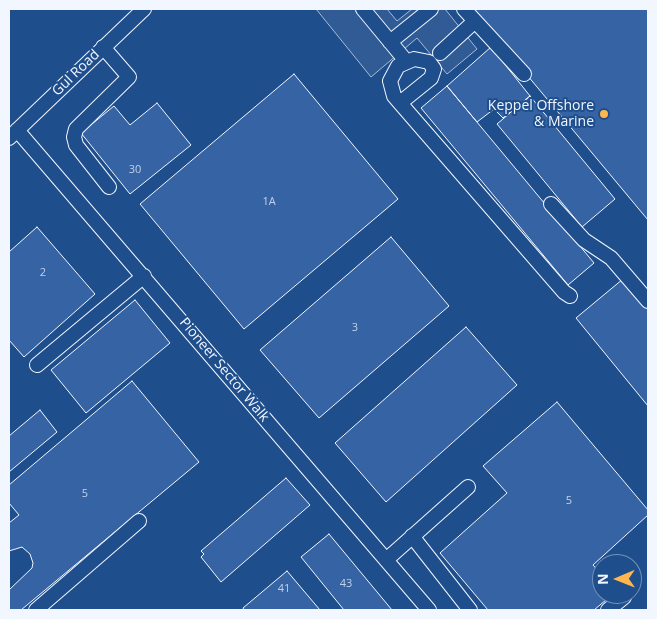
<!DOCTYPE html>
<html>
<head>
<meta charset="utf-8">
<style>
	body { margin:0 }
	#map { position:relative; width:657px; height:619px; overflow:hidden; background:#1f4e8c; font-family:"Open Sans",sans-serif }
	canvas { display:block }
	.frame { position:absolute; inset:0; border:10px solid #f2f6ff; pointer-events:none }
	.north { position:absolute; left:592px; top:554px; width:50px; height:50px; box-sizing:border-box; background:#1f4e8c; border:1px solid #7391ba; border-radius:50%; rotate:269deg; font-size:14px; font-weight:700; line-height:20px; text-align:center; color:#f2f6ff }
	.north::after { content:''; display:block; margin:auto; width:18px; height:22px; background:#ffb74d; clip-path:polygon(50% 0,100% 100%,50% 72%,0 100%) }
</style>
</head>
<body>
<div id="map">
<canvas width="657" height="619"></canvas>
<div class="frame"></div>
<div class="north">N</div>
</div>
<script>
const g = document.querySelector('canvas').getContext('2d');
g.lineJoin = 'round';
function paint(path, color) { g.fillStyle = color; g.fill(path, 'evenodd'); }
const shape = rows => new Path2D(rows.map(r => 'M' + r).join(''));
function trace(path, color, width, dash) { g.strokeStyle = color; g.lineWidth = width; g.lineCap = dash ? 'butt' : 'round'; g.setLineDash(dash || []); g.stroke(path); }
function drawText(font, color, halo, rows, align = 'center') {
  g.font = font + ' "Open Sans",sans-serif'; g.lineWidth = 4; g.setLineDash([]); g.textBaseline = 'middle'; g.strokeStyle = halo; g.fillStyle = color; for (const [text, x, y, turn = 0] of rows) {
    g.save(); g.translate(x, y); g.rotate((+turn || 0) * Math.PI / 180); g.textAlign = isNaN(turn) ? turn : align; if (halo) g.strokeText(text, 0, 0); g.fillText(text, 0, 0); g.restore();
  }
}
const built = shape([
	[316,9,387,9,397,21,412,9,445,9,477,49,447,74,417,38,371,77,316,9]
]);
paint(built, '#305b95');
trace(built, '#a8bbd7', 1);
const building = shape([
	[472,9,648,9,648,220,472,9],
	[491,47,530,96,503,118,494,109,477,122,447,86,491,47],
	[294,74,398,199,244,329,140,204,294,74],
	[447,86,594,263,568,285,421,108,447,86],
	[530,96,615,199,582,227,497,124,530,96],
	[157,103,191,145,130,194,81,133,114,106,130,125,157,103],
	[37,227,95,294,24,357,9,340,9,252,37,227],
	[391,237,449,306,319,418,260,350,391,237],
	[623,279,648,310,648,406,576,318,623,279],
	[135,300,170,343,86,413,51,370,135,300],
	[466,327,517,385,386,502,335,443,466,327],
	[132,381,199,462,21,610,9,610,9,590,32,568,33,563,30,554,22,547,9,551,9,523,19,515,9,503,9,485,132,381],
	[557,402,648,510,648,515,593,565,602,575,602,594,613,594,594,610,488,610,440,553,507,493,483,466,557,402],
	[40,410,57,432,9,472,9,436,40,410],
	[286,478,310,505,221,582,201,557,204,554,201,551,286,478],
	[329,534,392,610,344,610,301,557,329,534],
	[287,571,320,610,244,610,243,608,287,571]
]);
paint(building, '#3563a3');
trace(building, '#f2f6ff', 1);
const minor = shape([
	[363,9,406,61],
	[464,9,524,74],
	[390,42,431,9],
	[103,47,129,77,76,129,74,137,76,145,109,187],
	[440,53,475,21],
	[400,103,431,78,434,69,429,62,414,59,398,66,390,81,394,96,400,103,564,292,570,296],
	[17,130,429,610],
	[9,138,144,9],
	[551,204,584,240,611,258,648,301],
	[37,365,144,276],
	[412,536,470,610],
	[386,560,468,487],
	[36,610,139,521],
	[608,610,624,597,625,594]
]);
trace(minor, '#f2f6ff', 16);
trace(minor, '#1f4e8c', 14);
for (const [x, y, r, color] of [
	[604,114,5,"#ffb74d"]
]) { const dot = new Path2D(); dot.arc(x, y, r, 0, 2 * Math.PI); g.fillStyle = color; g.fill(dot); trace(dot, '#1f4e8c', 2); }
drawText('11px', '#c3d1e8', null, [
	["30",135,170],
	["1A",269,202],
	["2",43,273],
	["3",355,328],
	["5",85,494],
	["5",569,501],
	["43",346,584],
	["41",284,589]
]);
drawText('14px', '#f2f6ff', '#1f4e8c', [
	["Gul Road",76,73,-44],
	["Pioneer Sector Walk",224,370,50]
]);
drawText('14px', '#f2f6ff', '#1f4e8c', [
	["Keppel Offshore",594,106],
	["& Marine",594,122]
], 'right');
</script>
</body>
</html>
